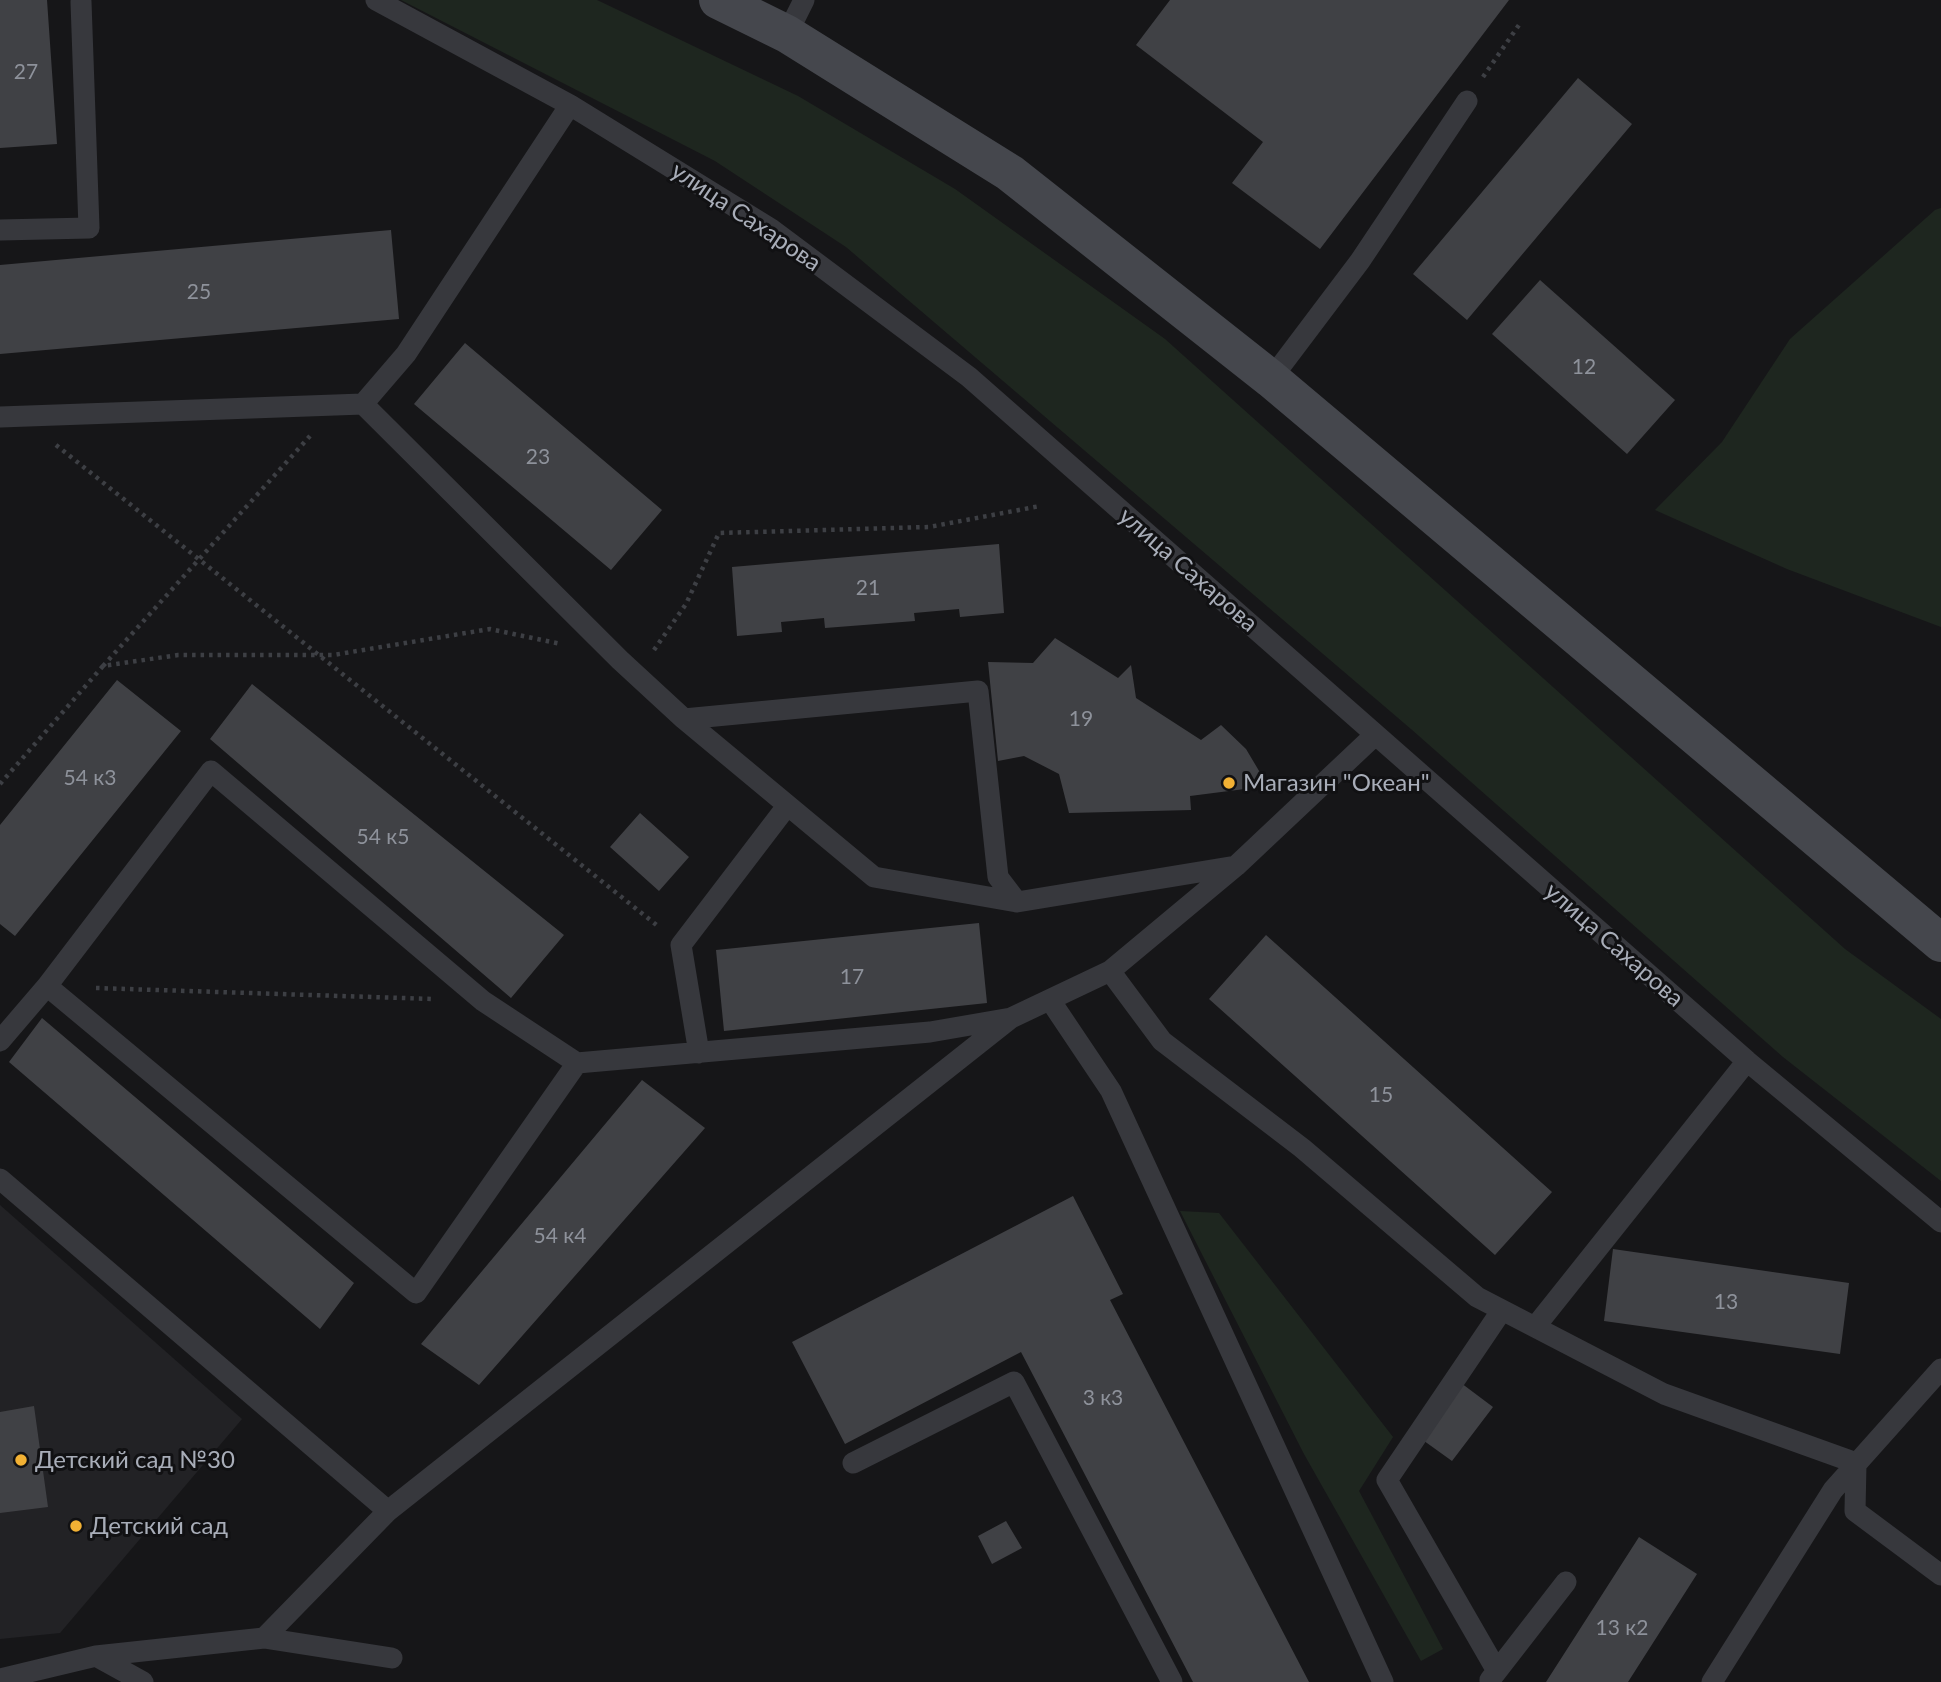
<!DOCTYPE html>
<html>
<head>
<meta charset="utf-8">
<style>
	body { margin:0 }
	canvas { display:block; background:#161618 }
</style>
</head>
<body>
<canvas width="1941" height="1682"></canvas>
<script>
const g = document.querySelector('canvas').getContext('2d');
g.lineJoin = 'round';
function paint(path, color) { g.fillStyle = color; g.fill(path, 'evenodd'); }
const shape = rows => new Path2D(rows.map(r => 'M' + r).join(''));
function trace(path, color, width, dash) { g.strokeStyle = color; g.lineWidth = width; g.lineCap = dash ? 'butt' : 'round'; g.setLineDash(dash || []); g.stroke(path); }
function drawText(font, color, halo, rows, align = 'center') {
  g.font = font + ' Lato,sans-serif'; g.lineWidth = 6; g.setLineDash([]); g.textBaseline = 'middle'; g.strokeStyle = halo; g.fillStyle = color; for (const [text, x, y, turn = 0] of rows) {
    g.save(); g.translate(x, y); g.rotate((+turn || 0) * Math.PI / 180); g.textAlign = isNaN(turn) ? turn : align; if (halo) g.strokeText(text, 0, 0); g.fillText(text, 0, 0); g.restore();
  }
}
paint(shape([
	[0,1205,242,1419,60,1633,0,1639]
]), '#222225');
paint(shape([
	[401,0,597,0,798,96,955,189,1165,339,1845,949,1941,1019,1941,1181,1783,1057,1411,729,846,247,715,161],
	[1941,208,1941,627,1787,569,1655,510,1722,442,1790,339,1935,210],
	[1180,1211,1219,1213,1393,1437,1359,1491,1443,1649,1421,1661,1304,1454]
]), '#1e261f');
paint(shape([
	[0,0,47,0,57,144,0,148],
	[1170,0,1509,0,1320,249,1232,183,1263,142,1136,45],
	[1578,78,1632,124,1467,320,1413,274],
	[391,230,399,319,0,354,0,265],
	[1540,280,1675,400,1627,454,1492,334],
	[465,343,662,510,611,570,414,404],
	[999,544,1004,613,960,617,959,609,914,613,915,621,825,628,824,618,781,622,782,632,737,636,732,567],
	[1055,638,1118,678,1131,665,1136,698,1201,740,1221,725,1246,749,1268,786,1190,796,1191,810,1069,813,1059,774,1024,756,998,761,988,662,1033,663],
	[117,680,181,731,15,936,0,924,0,825],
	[252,684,564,935,511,998,210,739],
	[640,813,689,857,659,891,610,847],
	[979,923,987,1003,724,1031,716,950],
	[1266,935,1552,1192,1495,1255,1209,999],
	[42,1018,354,1283,320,1329,9,1062],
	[642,1080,705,1128,479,1385,421,1344],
	[1073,1196,1123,1294,1110,1300,1309,1682,1193,1682,1021,1352,845,1444,792,1342],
	[1613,1249,1849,1283,1840,1354,1604,1321],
	[1461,1383,1493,1407,1452,1461,1420,1438],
	[34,1406,48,1507,0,1513,0,1412],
	[1006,1521,1022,1548,992,1564,978,1536],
	[1639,1537,1697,1574,1628,1682,1546,1682]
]), '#404145');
trace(shape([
	[1483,77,1521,22],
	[56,445,659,927],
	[654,650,686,604,719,533,929,527,1040,506],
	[103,666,310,436],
	[0,784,103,666,178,655,333,655,490,629,561,644],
	[96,988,433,999]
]), '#3d3f44', 4.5, [3.5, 5]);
trace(shape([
	[376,0,570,105,771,229,969,377,1747,1061,1941,1222],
	[787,34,804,0],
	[0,230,89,228,81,2],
	[1271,379,1360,261,1467,101],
	[363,404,620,660,684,719,978,691,998,877,1017,902,1236,866],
	[0,417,363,404,406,354,570,105],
	[684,719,874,877,1017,902],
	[1110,971,1162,1041,1302,1148,1477,1297,1664,1394,1856,1463,1855,1511,1941,1575],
	[1050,1000,1111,1091,1383,1682],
	[0,1041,47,986,416,1293,577,1063,483,1001,211,771,47,986],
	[699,1053,681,945,787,806],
	[577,1063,930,1032,1011,1018,1110,971,1236,866,1375,735],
	[0,1179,388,1511],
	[1535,1327,1747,1061],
	[853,1463,1014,1382,1172,1682],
	[264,1638,392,1658],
	[96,1656,143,1682],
	[1497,1671,1387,1480,1502,1310],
	[0,1679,96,1656,264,1638,388,1511,1011,1018],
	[1490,1680,1566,1582],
	[1712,1682,1833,1490,1941,1369]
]), '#37383d', 21);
trace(shape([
	[718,0,787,34,1010,173,1271,379,1941,943]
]), '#45474d', 38);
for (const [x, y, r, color] of [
	[1229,783,7,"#f2b134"],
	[21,1460,7,"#f2b134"],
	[76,1526,7,"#f2b134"]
]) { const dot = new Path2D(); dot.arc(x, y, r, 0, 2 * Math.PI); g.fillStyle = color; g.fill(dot); trace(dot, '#111113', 2.5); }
drawText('21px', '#8e929b', null, [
	["27",26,72],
	["25",199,292],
	["12",1584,367],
	["23",538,457],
	["21",868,588],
	["19",1081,719],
	["54 к3",90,778],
	["54 к5",383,837],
	["17",852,977],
	["15",1381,1095],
	["54 к4",560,1236],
	["13",1726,1302],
	["3 к3",1103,1398],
	["13 к2",1622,1628]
]);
drawText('24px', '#a8adb8', '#111113', [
	["улица Сахарова",746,217,34],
	["улица Сахарова",1188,570,41],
	["улица Сахарова",1614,945,41]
]);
drawText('24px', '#a8adb8', '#111113', [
	["Магазин \"Океан\"",1243,783],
	["Детский сад №30",35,1460],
	["Детский сад",90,1526]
], 'left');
</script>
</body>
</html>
